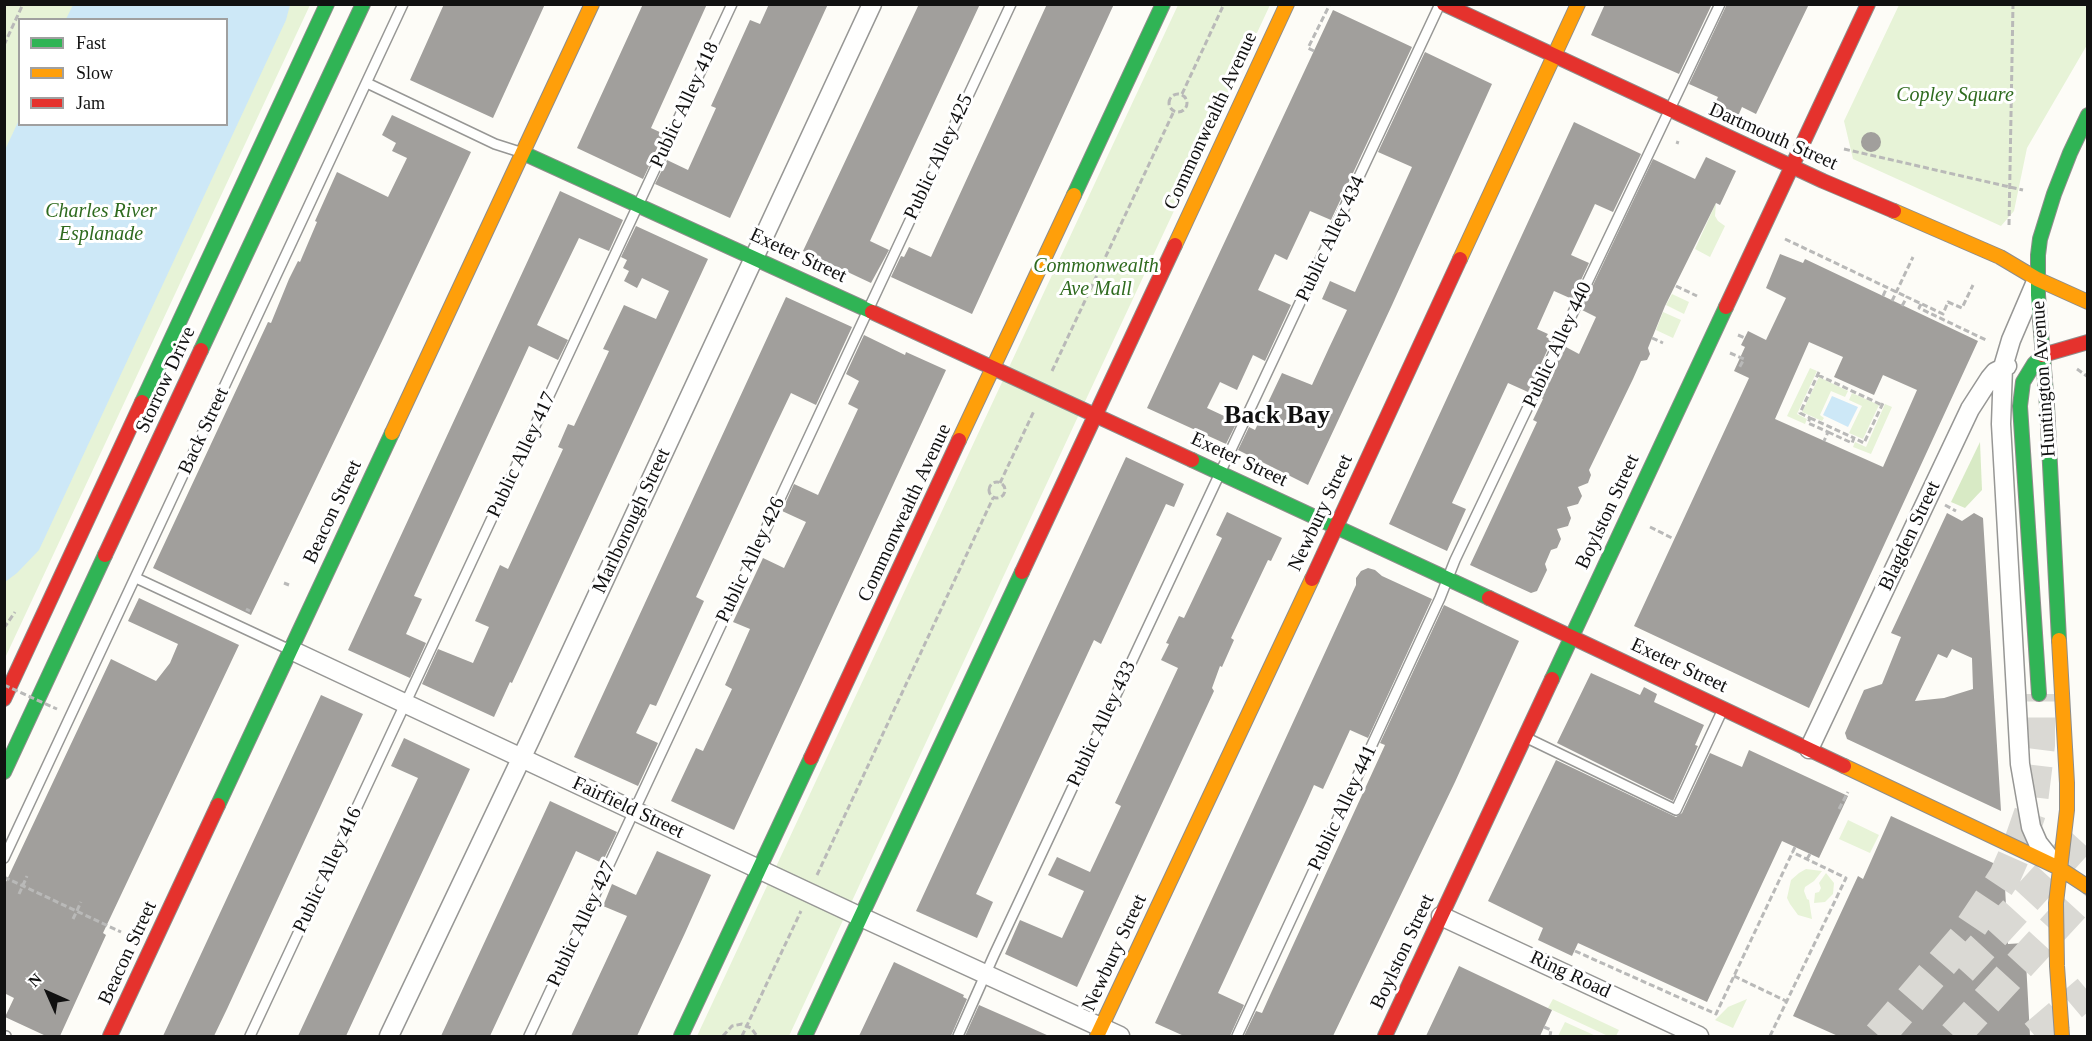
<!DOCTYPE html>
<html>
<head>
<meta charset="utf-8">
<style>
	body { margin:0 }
	#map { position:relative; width:2092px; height:1041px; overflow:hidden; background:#fdfcf7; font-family:Georgia,serif }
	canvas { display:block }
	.frame { position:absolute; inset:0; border:6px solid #111; pointer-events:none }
	.legend { position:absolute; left:18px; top:18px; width:210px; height:108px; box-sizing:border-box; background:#fff; border:2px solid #a0a0a0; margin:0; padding:8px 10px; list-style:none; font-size:18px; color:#111 }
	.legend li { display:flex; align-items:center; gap:12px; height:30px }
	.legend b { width:30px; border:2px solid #a0a0a0 }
	.north { position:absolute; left:18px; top:963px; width:60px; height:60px; -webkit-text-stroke:4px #fff; paint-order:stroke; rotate:315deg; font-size:16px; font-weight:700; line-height:24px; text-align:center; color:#111 }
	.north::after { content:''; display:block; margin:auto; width:21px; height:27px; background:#111; clip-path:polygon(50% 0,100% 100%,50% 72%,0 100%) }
</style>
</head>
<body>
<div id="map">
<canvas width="2092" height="1041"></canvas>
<div class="frame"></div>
<ul class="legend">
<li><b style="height:8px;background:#30b455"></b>Fast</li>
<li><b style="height:8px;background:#ff9f0a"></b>Slow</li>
<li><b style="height:8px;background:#e5322d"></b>Jam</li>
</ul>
<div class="north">N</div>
</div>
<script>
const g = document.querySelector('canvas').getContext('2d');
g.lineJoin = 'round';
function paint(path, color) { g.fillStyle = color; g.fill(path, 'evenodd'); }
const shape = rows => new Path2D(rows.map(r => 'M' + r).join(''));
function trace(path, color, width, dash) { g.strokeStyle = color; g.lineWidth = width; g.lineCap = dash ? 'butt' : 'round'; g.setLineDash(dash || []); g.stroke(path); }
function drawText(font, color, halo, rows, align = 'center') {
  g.font = font + ' Georgia,serif'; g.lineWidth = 6; g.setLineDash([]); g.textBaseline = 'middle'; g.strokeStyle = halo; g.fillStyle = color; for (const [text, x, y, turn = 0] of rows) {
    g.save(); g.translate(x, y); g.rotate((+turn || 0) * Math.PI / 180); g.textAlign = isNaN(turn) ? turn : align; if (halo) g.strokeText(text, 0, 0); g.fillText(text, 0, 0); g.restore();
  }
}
paint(shape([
	[5,5,310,5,5,658],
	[20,20,226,20,226,124,20,124],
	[1178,5,1270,5,789,1036,697,1036],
	[1899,5,2087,5,2087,45,2027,148,2014,211,2001,226,1853,159,1844,121],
	[1716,203,1715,216,1718,221,1725,226,1710,257,1695,249],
	[1672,294,1689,302,1684,314,1666,305],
	[1663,312,1681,320,1673,338,1656,330],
	[1810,368,1817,371,1797,414,1807,419,1805,424,1787,416],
	[1819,377,1848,391,1845,397,1831,391,1820,415,1824,418,1822,421,1802,412],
	[1852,393,1879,405,1863,439,1849,433,1862,406,1849,400],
	[1885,404,1892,407,1871,454,1853,447,1855,442,1866,447],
	[1848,820,1879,835,1870,853,1839,839],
	[1806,869,1822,871,1814,881,1805,887,1804,891,1807,899,1809,900,1812,919,1798,915,1790,904,1787,898,1791,880,1799,873],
	[1826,873,1834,883,1833,894,1825,902,1814,903,1815,893,1819,892,1821,888,1819,883],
	[1553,999,1619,1030,1616,1036,1608,1036,1548,1008],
	[1747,999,1733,1028,1715,1020,1728,1007],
	[1565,1022,1596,1036,1558,1036]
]), '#e7f3d7');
paint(shape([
	[1980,442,1982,490,1965,508,1951,502]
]), '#d8eac5');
paint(shape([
	[73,5,290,5,286,20,39,550,17,573,5,582,4,152,19,120,20,124,226,124,226,20,66,19],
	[1832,396,1858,407,1848,427,1823,415]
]), '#cde8f7');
paint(shape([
	[444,4,545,4,493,118,410,80],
	[643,4,707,4,651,128,664,134,643,179,577,148],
	[769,4,828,4,730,218,655,184,667,160,688,170,716,108,711,106,750,20,760,24],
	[919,4,980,4,870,241,889,250,871,283,803,251],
	[1047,4,1114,4,972,314,891,277,901,256,904,257,909,247,931,257],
	[1605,4,1712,4,1679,74,1591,35],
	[1727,4,1809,4,1756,114,1742,107,1735,123,1711,112,1718,97,1689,84],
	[1333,10,1412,47,1331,220,1310,211,1287,260,1275,254,1258,290,1291,305,1265,361,1253,355,1237,390,1220,382,1207,408,1237,422,1226,444,1147,408],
	[1425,52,1492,84,1392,305,1308,485,1238,450,1249,427,1255,430,1282,373,1312,385,1329,348,1347,310,1322,299,1330,281,1355,292,1412,167,1378,152],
	[392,115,471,152,383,339,251,615,153,568,268,322,271,323,289,279,298,261,300,262,317,222,315,221,337,172,388,197,407,158,392,151,396,143,382,135],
	[1574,122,1641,154,1613,212,1595,204,1571,255,1589,263,1572,299,1554,291,1537,329,1548,334,1546,337,1552,340,1528,392,1508,383,1452,503,1466,509,1447,551,1389,524],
	'1861 142a10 10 0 1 1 20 0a10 10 0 1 1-20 0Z',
	[1706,157,1736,171,1720,205,1716,203,1665,306,1648,348,1650,354,1647,360,1641,361,1633,379,1589,470,1591,475,1588,483,1578,487,1582,496,1578,504,1567,507,1571,518,1568,526,1557,529,1561,539,1557,548,1551,550,1545,564,1547,570,1537,591,1531,593,1470,565,1537,422,1533,420,1543,399,1540,397,1564,346,1579,354,1596,317,1582,310,1584,304,1653,159,1695,179],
	[560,191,623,220,609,251,579,238,537,325,568,340,558,360,529,346,414,596,422,599,406,634,426,643,410,678,348,650],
	[636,226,708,259,512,683,510,682,494,717,422,684,438,649,473,663,489,627,475,621,500,565,508,569,563,449,558,447,568,424,574,426,609,351,603,349,624,305,656,319,669,291,642,278,637,288,624,281,629,271,623,268,627,260,621,257],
	[1780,254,1803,263,1805,259,1978,341,1809,708,1634,626,1749,378,1734,371,1745,347,1741,345,1748,331,1766,340,1786,298,1766,288],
	[1809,342,1843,357,1834,377,1874,395,1883,375,1917,390,1883,467,1775,419],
	[786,297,852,327,816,405,791,393,771,435,696,597,704,601,656,706,650,704,636,733,658,743,638,786,574,757],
	[864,335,905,355,906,352,946,370,734,830,671,801,696,748,703,751,732,689,725,685,750,629,733,622,763,558,784,568,806,522,782,511,794,484,818,495,858,409,848,404,859,381,846,374],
	[1126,457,1184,484,1174,507,1166,504,1101,644,1094,640,976,894,993,902,977,938,916,911],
	[1227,512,1282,538,1271,561,1268,560,1231,638,1234,640,1222,667,1220,666,1212,688,1214,691,1077,987,1005,954,1020,920,1062,938,1084,891,1048,875,1057,857,1090,872,1121,806,1115,803,1178,668,1161,660,1169,644,1166,643,1179,616,1184,618,1222,538,1216,535],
	[1947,513,1962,521,1974,513,1983,518,2001,811,1847,739,1845,733,1864,690,1882,684,1901,637,1891,633],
	[1952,649,1972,658,1973,689,1944,698,1915,701,1938,654,1947,658],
	[1368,568,1375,570,1382,576,1432,599,1368,738,1350,730,1323,789,1314,785,1306,803,1218,993,1244,1005,1230,1036,1184,1036,1155,1023,1356,585,1356,578,1361,571],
	[139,598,239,645,103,933,106,935,60,1036,46,1036,5,1017,14,998,4,993,4,886,111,659,156,681,170,663,178,644,128,621],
	[1444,605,1519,641,1455,782,1333,1036,1244,1036,1256,1011,1262,1013,1271,993,1385,745,1380,743],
	[1591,673,1640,695,1644,687,1657,694,1654,702,1704,725,1695,745,1698,746,1673,801,1557,743],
	[321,695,363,714,227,1009,214,1036,163,1036],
	[404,738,470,769,346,1036,298,1036,418,778,391,766],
	[1749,750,1848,796,1819,858,1782,841,1707,1002,1578,943,1572,956,1538,940,1543,928,1488,901,1556,760,1676,817,1682,813,1710,753,1742,767],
	[550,801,617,832,602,863,576,851,490,1036,441,1036],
	[1891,816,2004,868,2008,944,2025,943,2030,1036,1838,1036,1793,1016,1858,876,1863,879],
	[657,851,711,875,685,933,637,1036,571,1036,627,916,603,906,612,884,636,895],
	[894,962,964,995,963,997,967,999,951,1036,859,1036],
	[1459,966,1552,1010,1540,1036,1426,1036],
	[979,1005,1020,1023,1049,1036,965,1036]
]), '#a19f9c');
trace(shape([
	[1961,970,2088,831],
	[1879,1036,1963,939,2005,876,2020,842,2031,810,2039,745,2039,694],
	[1954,1036,2088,891],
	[2035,1036,2088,991]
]), '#dad9d4', 32, [32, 16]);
const lane = shape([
	[367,83,495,144,520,152],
	[136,578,288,649],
	[1527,738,1676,810,1723,709],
	[4,858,403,4],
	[4,1036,6,1036],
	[250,1036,732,4],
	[529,1036,1011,4],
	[958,1036,994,955,1440,4],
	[1237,1036,1440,598,1455,560,1720,4]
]);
const street = shape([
	[2035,284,2011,340,2003,367,2001,424,2020,764,2031,827,2038,843,2053,862],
	[291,650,861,917,1120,1036],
	[1809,749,1970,409,1990,378,1995,372,2007,366],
	[1441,916,1699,1036],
	[389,1036,530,740,872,4]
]);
const fast = shape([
	[523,153,872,312],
	[1074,195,1163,4],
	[201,350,363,4],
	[142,402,327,4],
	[1192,460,1489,598],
	[2059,640,2047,406,2038,295,2038,255,2040,239,2054,194,2070,153,2088,115],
	[1552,679,1726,307],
	[2039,694,2020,406,2023,382,2034,364,2043,355],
	[4,772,105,555],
	[218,805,392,433],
	[681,1036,811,758],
	[805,1036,1022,572]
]);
const slow = shape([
	[1894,211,2000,257,2037,279,2088,302],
	[1175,245,1287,4],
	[1460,259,1578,4],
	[392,433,592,4],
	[959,440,1074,195],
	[2059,640,2067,783,2067,810,2056,903,2057,966,2062,1036],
	[1844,766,2059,868,2088,887],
	[1097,1036,1312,579]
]);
const jam = shape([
	[1444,4,1823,181,1894,211],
	[1726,307,1868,4],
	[872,312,1192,460],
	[2043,355,2088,342],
	[105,555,201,350],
	[1022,572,1175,245],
	[1312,579,1460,259],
	[1489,598,1844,766],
	[4,699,142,402],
	[811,758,959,440],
	[110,1036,218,805],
	[1385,1036,1552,679]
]);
trace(lane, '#979795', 12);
trace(street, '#979795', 21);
trace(fast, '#8e8d8b', 16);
trace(slow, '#8e8d8b', 16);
trace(jam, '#8e8d8b', 16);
trace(shape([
	[4,45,23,4],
	[1314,51,1308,48,1330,4],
	'1169 103a9 9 0 1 1 18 0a9 9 0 1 1-18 0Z',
	[1182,94,1224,4],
	[1677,144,1678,141],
	[1844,149,2023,190],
	[2009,225,2013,4],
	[1785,239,1907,297],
	[1676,286,1697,296],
	[1883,296,1887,287],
	[1892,301,1913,257],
	[1921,304,1919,308,1988,341],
	[1902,306,1907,297,1943,314,1948,302,1962,308,1973,285],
	[1738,335,1745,338],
	[1652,338,1663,343],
	[1730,353,1744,359,1739,368],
	[2077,369,2088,377],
	[1052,371,1174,111],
	[1819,372,1800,413,1810,418,1808,423,1828,432,1824,441],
	[1818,375,1882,405],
	[1810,418,1854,438],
	[1828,432,1852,443,1854,438,1864,443,1884,401],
	'989 490a8 8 0 1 1 16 0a8 8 0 1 1-16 0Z',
	[1000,483,1034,411],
	[1945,505,1956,511],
	[1650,527,1674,539],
	[284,583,289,585],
	[246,609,250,611],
	[4,628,15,612],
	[1839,809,1848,792],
	[1807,859,1810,854],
	[817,875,993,498],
	[4,877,121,932],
	[19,894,27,876],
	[73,919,81,902],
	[1575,951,1716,1014,1795,847],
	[1734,976,1786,1001],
	[1544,1027,1551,1030,1550,1036],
	[723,1036,732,1026,742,1024,751,1028,757,1036],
	[742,1036,801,911],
	[1770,1036,1846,878,1792,852]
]), '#b9b9b8', 3, [6, 3]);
trace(lane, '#fffffe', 9);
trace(street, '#fffffe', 18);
trace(fast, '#30b455', 14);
trace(slow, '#ff9f0a', 14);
trace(jam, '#e5322d', 14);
trace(shape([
	[4,685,57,709]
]), '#b9b9b8', 3, [6, 3]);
drawText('italic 20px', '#2f6b1f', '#fff', [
	["Copley Square",1955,96],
	["Charles River",101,212],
	["Esplanade",101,235],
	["Commonwealth",1096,267],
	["Ave Mall",1096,290]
]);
drawText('20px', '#111', '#fff', [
	["Public Alley 418",685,105,-65],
	["Commonwealth Avenue",1211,121,-65],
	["Dartmouth Street",1773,137,24],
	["Public Alley 425",939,157,-65],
	["Public Alley 434",1331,239,-65],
	["Exeter Street",798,256,25],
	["Public Alley 440",1558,345,-65],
	["Huntington Avenue",2044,379,-94],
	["Storrow Drive",166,380,-65],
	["Back Street",204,431,-65],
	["Public Alley 417",522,455,-65],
	["Exeter Street",1239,460,25],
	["Beacon Street",333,512,-65],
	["Boylston Street",1608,512,-65],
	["Commonwealth Avenue",905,513,-65],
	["Newbury Street",1321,513,-65],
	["Marlborough Street",632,521,-65],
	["Blagden Street",1910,536,-65],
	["Public Alley 426",751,560,-65],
	["Exeter Street",1679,666,25],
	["Public Alley 433",1102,724,-65],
	["Fairfield Street",628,808,25],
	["Public Alley 441",1343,808,-65],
	["Public Alley 416",328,870,-65],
	["Public Alley 427",582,924,-65],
	["Boylston Street",1403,952,-65],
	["Beacon Street",128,953,-65],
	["Newbury Street",1115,953,-65],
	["Ring Road",1570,975,25]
]);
drawText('bold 26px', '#111', '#fff', [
	["Back Bay",1277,416]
]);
</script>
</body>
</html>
